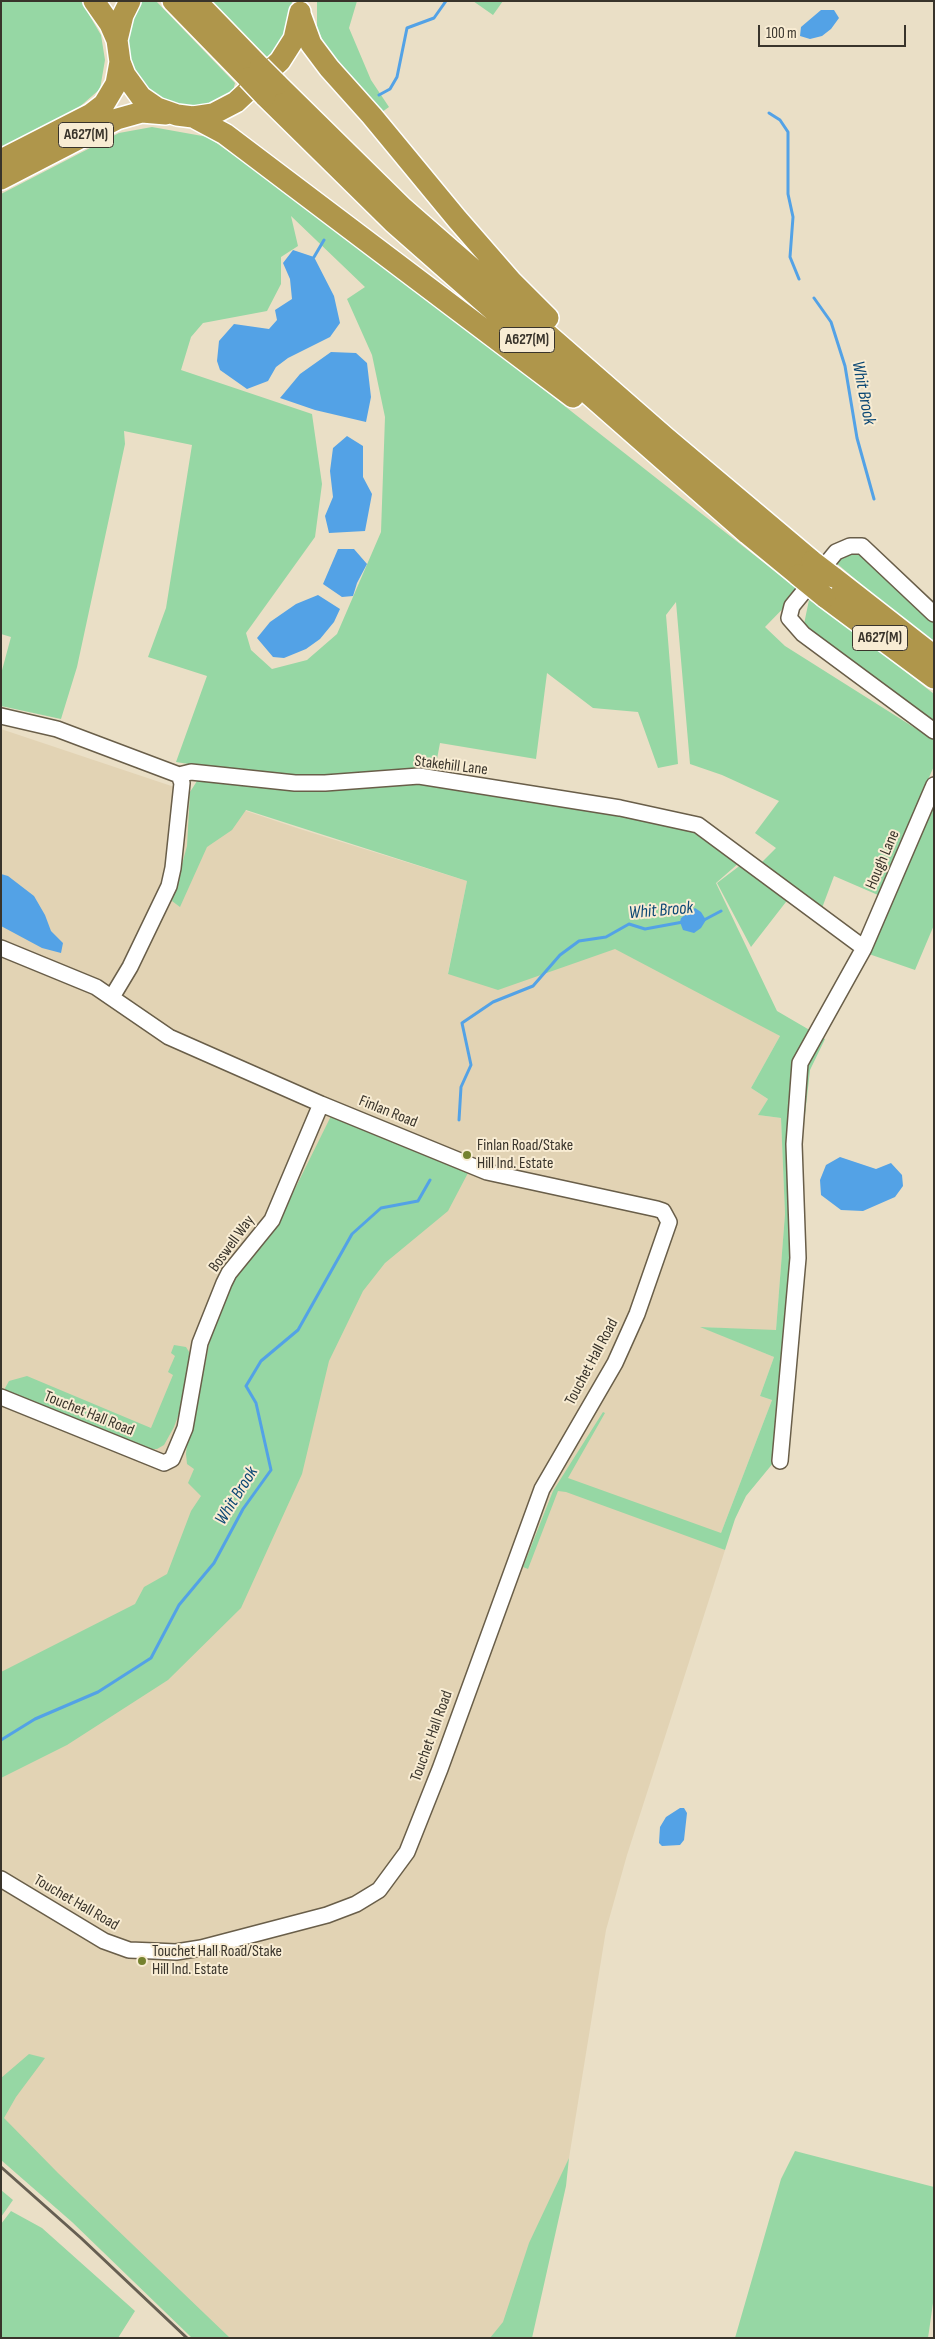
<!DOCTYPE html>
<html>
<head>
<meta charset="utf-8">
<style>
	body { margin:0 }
	#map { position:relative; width:935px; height:2339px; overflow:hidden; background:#eadfc6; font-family:"Sofia Sans Condensed",sans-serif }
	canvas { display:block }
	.frame { position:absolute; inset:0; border:2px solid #39342b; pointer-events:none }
	.scale { position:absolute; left:758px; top:25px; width:148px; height:22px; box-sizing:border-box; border:2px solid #39342b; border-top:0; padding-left:6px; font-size:15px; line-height:18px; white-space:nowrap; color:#39342b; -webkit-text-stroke:4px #f8ecd3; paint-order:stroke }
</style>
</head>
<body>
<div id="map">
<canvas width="935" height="2339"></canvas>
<div class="frame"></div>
<div class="scale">100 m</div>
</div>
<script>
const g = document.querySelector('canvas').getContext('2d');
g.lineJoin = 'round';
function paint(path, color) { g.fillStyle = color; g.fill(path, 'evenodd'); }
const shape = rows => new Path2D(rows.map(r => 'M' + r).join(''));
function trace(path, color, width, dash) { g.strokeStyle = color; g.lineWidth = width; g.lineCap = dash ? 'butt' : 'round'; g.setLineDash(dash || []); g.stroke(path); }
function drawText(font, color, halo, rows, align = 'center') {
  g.font = font + ' "Sofia Sans Condensed",sans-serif'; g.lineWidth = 4; g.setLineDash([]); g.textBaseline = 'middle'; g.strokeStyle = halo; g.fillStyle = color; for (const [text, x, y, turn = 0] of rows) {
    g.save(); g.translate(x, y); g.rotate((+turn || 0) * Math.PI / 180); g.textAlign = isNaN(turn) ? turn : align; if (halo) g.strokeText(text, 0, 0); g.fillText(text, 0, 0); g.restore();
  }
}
paint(shape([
	[1,729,300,829,467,881,448,973,618,944,780,1036,751,1088,768,1099,758,1115,781,1118,785,1214,776,1331,702,1327,774,1357,760,1396,772,1400,716,1546,725,1550,627,1855,606,1930,569,2158,512,2323,499,2338,200,2338,1,2139]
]), '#e2d3b4');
paint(shape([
	[1,1,81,1,101,35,105,60,100,89,76,110,1,149],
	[139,1,156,1,235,83,234,87,237,92,223,102,178,108,139,84,125,49,131,15],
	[212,1,292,1,291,27,270,60],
	[317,1,357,1,349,28,371,80,389,107,382,112,326,47,317,28],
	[473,1,503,1,493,15],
	[152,127,208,137,263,176,492,349,800,591,765,627,785,646,934,740,934,766,878,895,834,876,822,908,762,862,776,848,755,833,779,801,722,775,690,764,676,602,666,615,678,764,658,768,638,712,593,708,547,673,536,759,440,743,434,775,307,778,252,774,176,762,207,676,148,657,166,608,192,445,124,431,125,444,77,667,61,719,1,706,1,674,11,637,1,634,1,194,119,133],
	[291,216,365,287,347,299,372,355,385,417,381,532,337,634,307,660,272,669,251,650,246,633,315,537,322,484,312,414,181,370,191,337,203,323,267,311,281,284,281,257,298,246],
	[848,551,863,552,934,620,934,642,900,617,835,562],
	[809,600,838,619,934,694,934,725,832,654,804,624],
	[197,781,333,790,419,781,698,830,740,862,716,883,777,1011,825,1039,810,1070,800,1159,774,1462,746,1496,735,1519,725,1550,566,1492,558,1491,528,1569,523,1567,553,1491,603,1412,605,1413,568,1478,721,1533,772,1400,760,1396,774,1357,700,1327,776,1330,785,1214,781,1118,758,1115,768,1099,751,1088,780,1036,615,949,498,990,448,974,467,881,246,810,232,830,207,847,180,907,172,901,187,846,190,792],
	[934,797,934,925,915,970,866,953],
	[742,864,789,898,751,947,717,883],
	[331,1116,469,1171,448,1211,385,1263,363,1291,329,1361,302,1474,241,1608,168,1680,67,1745,1,1778,1,1672,135,1604,144,1587,167,1574,191,1511,201,1496,188,1483,194,1469,187,1464,186,1454,187,1444,197,1406,210,1339,238,1271,280,1219],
	[174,1345,186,1347,191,1355,180,1411,174,1427,164,1445,157,1449,144,1449,122,1441,4,1390,9,1381,27,1376,151,1428,173,1375,168,1372,175,1356,171,1353],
	[29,2054,45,2058,16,2097,4,2118,58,2173,230,2338,192,2338,72,2222,1,2160,1,2078],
	[795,2151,934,2187,934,2296,928,2338,735,2338,781,2179],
	[569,2158,566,2186,532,2338,490,2338,503,2322,529,2243],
	[1,2190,13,2200,1,2217],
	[11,2211,42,2228,135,2311,118,2338,1,2338,1,2224]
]), '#96d7a4');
paint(shape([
	[821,10,834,10,839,18,831,29,822,36,810,39,800,36,801,27],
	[293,250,314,257,334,296,340,323,330,337,288,358,276,367,268,381,247,389,220,370,217,361,219,341,234,324,269,329,277,320,275,310,292,299,290,279,283,263],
	[331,352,356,353,367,363,371,397,366,422,315,410,280,398,300,374],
	[347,436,363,446,363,477,372,494,365,531,329,533,325,516,333,497,330,471,333,448],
	[338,549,354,549,367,564,357,583,353,596,342,597,323,584],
	[318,595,340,609,334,622,320,639,306,649,284,658,273,657,257,638,270,622,296,604],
	[1,874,8,876,34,896,45,915,51,931,63,943,61,953,42,948,1,926],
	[695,908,701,912,706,920,701,928,694,933,683,930,680,922,681,918],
	[840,1157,876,1169,891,1163,902,1175,903,1186,895,1197,863,1211,841,1210,821,1195,820,1180,826,1165],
	[680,1808,684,1808,687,1813,684,1840,680,1845,662,1846,659,1843,660,1827,666,1817]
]), '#53a2e6');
trace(shape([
	[379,95,390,89,397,77,407,28,434,18,446,1],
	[769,113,780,120,788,132,788,194,793,217,790,257,799,279],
	[314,257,324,240],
	[814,298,831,322,845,366,857,438,874,499],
	[704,920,721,911],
	[459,1120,461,1087,471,1065,462,1023,493,1002,533,986,560,955,579,941,606,937,629,924,645,929,683,922],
	[1,1740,35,1719,98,1692,151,1658,179,1605,214,1563,243,1509,271,1470,256,1403,246,1386,261,1361,298,1330,352,1234,381,1208,418,1201,430,1180]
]), '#53a2e6', 3);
const minor = shape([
	[934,614,862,546,850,546,836,552,792,606,789,618,803,634,934,731],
	[1,716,57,729,179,775,191,772,295,783,325,783,419,776,620,808,698,825,864,948],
	[1,948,96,987,169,1037,321,1104,487,1172,657,1209,663,1211,669,1222,637,1314,615,1363,542,1489,440,1769,407,1852,379,1890,356,1904,327,1915,201,1948,176,1952,154,1951,129,1950,104,1941,1,1879],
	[112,997,130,967,169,886,173,868,182,783,179,775],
	[1,1397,164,1463,172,1459,185,1428,200,1343,224,1283,229,1273,272,1220,321,1104],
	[780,1461,798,1258,794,1144,800,1063,864,948,934,785]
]);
const highway = shape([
	[94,1,110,24,117,40],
	[130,1,123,15,117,40,120,62,125,75,141,97,157,108,177,115,193,117,213,114,236,102,280,61,294,39,300,12],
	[173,1,248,78],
	[196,1,260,67],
	[300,14,311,44,329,68,372,116,457,219,511,281,548,318],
	[277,84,403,208,666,438,812,561],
	[265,96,393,222,748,534,798,575],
	[193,117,225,134,573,397],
	[1,160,91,114,104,104,116,84,120,62],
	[1,179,117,119,142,112,166,114],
	[833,577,934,656],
	[825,597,934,678]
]);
trace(minor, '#695e49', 18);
trace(highway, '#fff', 24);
trace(minor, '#fff', 15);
trace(highway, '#af964b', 21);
trace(shape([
	[1,2167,81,2238,187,2338]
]), '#665f52', 3);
const highwayBridge = shape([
	[260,67,277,84],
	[248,78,265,96],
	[812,561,833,577],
	[798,575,825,597]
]);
trace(highwayBridge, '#fff', 24, []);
trace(highwayBridge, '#af964b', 21);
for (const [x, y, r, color] of [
	[467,1155,5,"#75822f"],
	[142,1961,5,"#75822f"]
]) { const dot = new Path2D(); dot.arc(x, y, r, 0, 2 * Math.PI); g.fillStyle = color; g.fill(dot); trace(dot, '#f8ecd3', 2); }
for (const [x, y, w] of [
	[86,135,55],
	[527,340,55],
	[880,638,55]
]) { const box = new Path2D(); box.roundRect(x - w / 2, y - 12.5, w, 25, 4); g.fillStyle = '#f8ecd3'; g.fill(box); trace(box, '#39342b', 1); }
drawText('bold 15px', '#39342b', null, [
	["A627(M)",86,135],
	["A627(M)",527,340],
	["A627(M)",880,638]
]);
drawText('16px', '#39342b', '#f8ecd3', [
	["Stakehill Lane",451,766,7],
	["Hough Lane",883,860,-67],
	["Finlan Road",388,1112,22],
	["Boswell Way",232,1244,-54],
	["Touchet Hall Road",592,1362,-62],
	["Touchet Hall Road",89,1414,22],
	["Touchet Hall Road",432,1736,-70],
	["Touchet Hall Road",76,1903,30]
]);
drawText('16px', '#39342b', '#f8ecd3', [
	["Finlan Road/Stake",477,1146],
	["Hill Ind. Estate",477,1164],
	["Touchet Hall Road/Stake",152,1952],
	["Hill Ind. Estate",152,1970]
], 'left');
drawText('italic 18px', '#0c4874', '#f8ecd3', [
	["Whit Brook",863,393,79],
	["Whit Brook",661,911,-5],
	["Whit Brook",237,1496,-58]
]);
</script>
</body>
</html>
